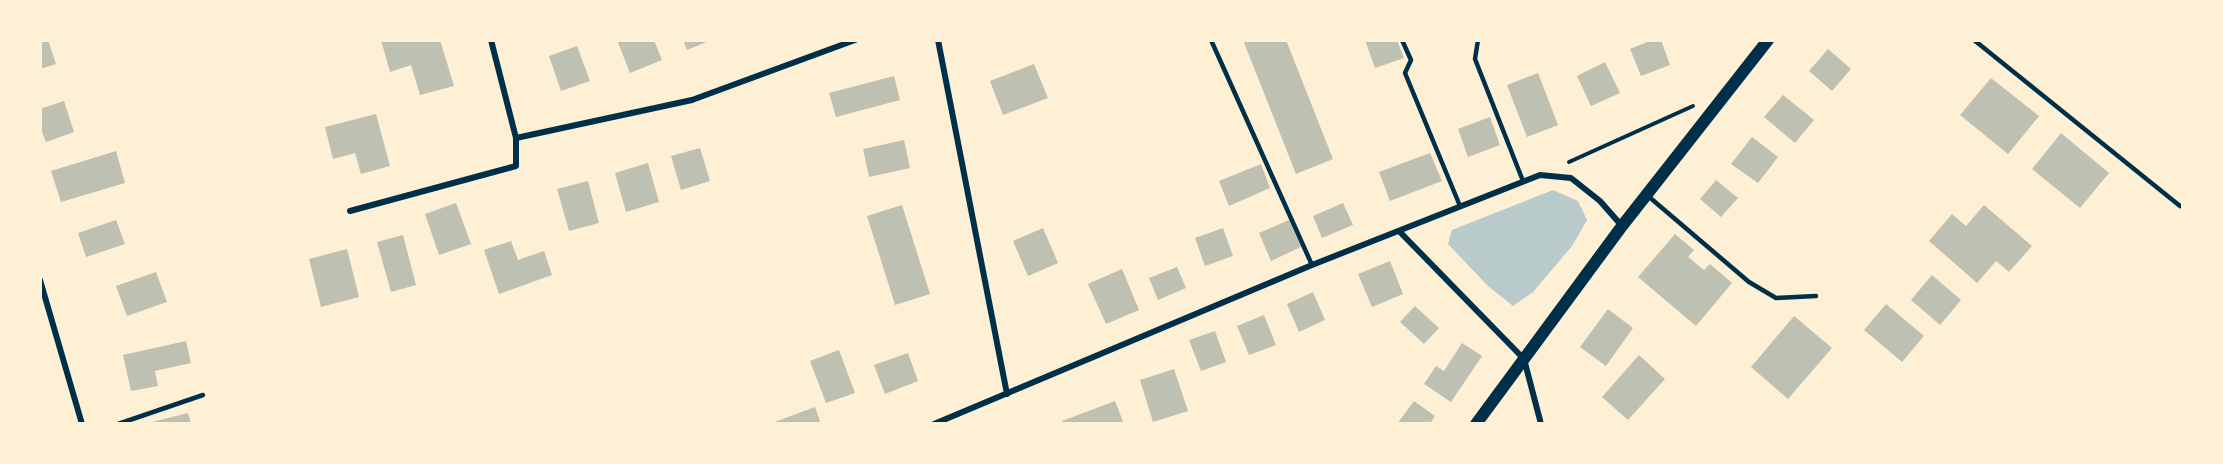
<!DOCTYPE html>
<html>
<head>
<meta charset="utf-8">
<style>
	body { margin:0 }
	#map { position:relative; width:2223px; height:464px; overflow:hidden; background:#fdf0d5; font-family:Signika,sans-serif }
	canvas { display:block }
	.frame { position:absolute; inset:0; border:42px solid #fdf0d5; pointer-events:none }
</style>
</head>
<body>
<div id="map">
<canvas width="2223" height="464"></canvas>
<div class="frame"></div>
</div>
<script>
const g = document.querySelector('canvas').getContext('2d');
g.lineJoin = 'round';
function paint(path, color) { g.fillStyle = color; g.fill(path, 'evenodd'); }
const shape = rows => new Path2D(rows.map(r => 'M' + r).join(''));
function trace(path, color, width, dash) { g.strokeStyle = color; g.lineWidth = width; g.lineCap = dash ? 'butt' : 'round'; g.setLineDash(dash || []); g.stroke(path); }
paint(shape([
	[1553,190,1578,201,1587,220,1572,246,1533,292,1513,306,1488,286,1448,244,1452,230]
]), '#b9caca');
paint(shape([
	[40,40,48,40,56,64,40,69],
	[381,40,440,40,454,86,420,95,411,65,390,72],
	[617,40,654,40,662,60,630,73],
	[683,40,709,40,709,41,687,50],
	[1243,40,1286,40,1333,159,1296,174],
	[1365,40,1397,40,1404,58,1375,68],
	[1652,40,1661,40,1670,65,1641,76,1630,49],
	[577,46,590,81,561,91,549,56],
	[1828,49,1851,69,1832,91,1809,71],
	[1605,62,1620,93,1591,106,1577,76],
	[1034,64,1048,98,1003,115,990,81],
	[1538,73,1558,125,1527,137,1507,85],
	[894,76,900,100,836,117,829,93],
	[1991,78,2039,116,2008,154,1960,115],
	[1783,95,1814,120,1795,143,1764,117],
	[64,101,74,132,46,142,40,127,40,109],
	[376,114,390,166,361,174,355,153,333,159,325,127],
	[1490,117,1500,145,1468,157,1458,129],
	[2061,133,2109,173,2080,208,2032,169],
	[1752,137,1778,157,1758,183,1731,164],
	[904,140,910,168,869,177,863,149],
	[700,148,710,181,681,190,671,156],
	[116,151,125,183,61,202,51,171],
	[1430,153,1442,181,1390,201,1379,172],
	[648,163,659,202,626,212,615,173],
	[1261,164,1270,188,1229,206,1219,181],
	[1716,180,1738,198,1721,217,1700,199],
	[588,181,599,223,569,231,557,189],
	[456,203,471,244,439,255,425,214],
	[1343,203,1353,225,1322,238,1313,216],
	[902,205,930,294,895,305,867,216],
	[1984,205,2032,246,2009,272,1996,261,1977,283,1929,241,1952,214,1966,226],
	[116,220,125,244,86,257,78,233],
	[1289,220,1301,247,1271,261,1259,233],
	[1043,228,1058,263,1028,276,1013,241],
	[1223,228,1233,256,1205,266,1195,238],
	[1675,234,1694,250,1688,257,1704,270,1710,264,1732,283,1696,326,1638,277],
	[403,235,416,285,391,292,377,242],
	[511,241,518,260,544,251,552,275,499,294,484,250],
	[347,249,359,297,321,307,309,259],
	[1390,261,1403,294,1372,307,1358,274],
	[1177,267,1186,288,1158,300,1149,278],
	[1122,269,1139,310,1106,324,1088,284],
	[156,272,167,302,127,316,116,286],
	[1932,275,1961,300,1940,325,1911,300],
	[1313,292,1325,320,1299,332,1287,304],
	[1886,304,1924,336,1902,362,1864,330],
	[1415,306,1439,328,1424,344,1400,322],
	[1608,309,1633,328,1606,366,1580,347],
	[1264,315,1276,345,1249,355,1237,326],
	[1794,316,1832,348,1788,399,1751,367],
	[1215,331,1226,362,1201,371,1189,340],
	[186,341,191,363,155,371,158,386,131,391,123,355],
	[1462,343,1482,356,1451,402,1424,384,1436,366,1444,371],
	[839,350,855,393,826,403,810,361],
	[908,353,918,381,885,394,874,365],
	[1639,355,1665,379,1628,420,1602,397],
	[1174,369,1188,411,1153,422,1140,380],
	[1115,401,1124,424,1063,424,1062,421],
	[1414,401,1435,416,1430,424,1397,424],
	[815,407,821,424,772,424,772,423],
	[188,413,191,424,149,424,148,423]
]), '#bec0b2');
trace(shape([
	[1569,162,1693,106]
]), '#003049', 4);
trace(shape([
	[1211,40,1312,265],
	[1402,40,1411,60,1405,73,1460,206],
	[1478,40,1475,59,1523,181],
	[1974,40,2180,206],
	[1648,196,1749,282,1776,298,1816,296],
	[118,424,203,395]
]), '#003049', 4.5);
trace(shape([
	[938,40,1007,394],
	[516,138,692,100,855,40],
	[350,211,516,166,516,138,491,40],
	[1399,231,1524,359,1541,424],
	[40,280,82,424],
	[934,424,1312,265,1540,175,1571,178,1600,201,1622,226]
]), '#003049', 6);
trace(shape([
	[1476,424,1622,226,1768,40]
]), '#003049', 12);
</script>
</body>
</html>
